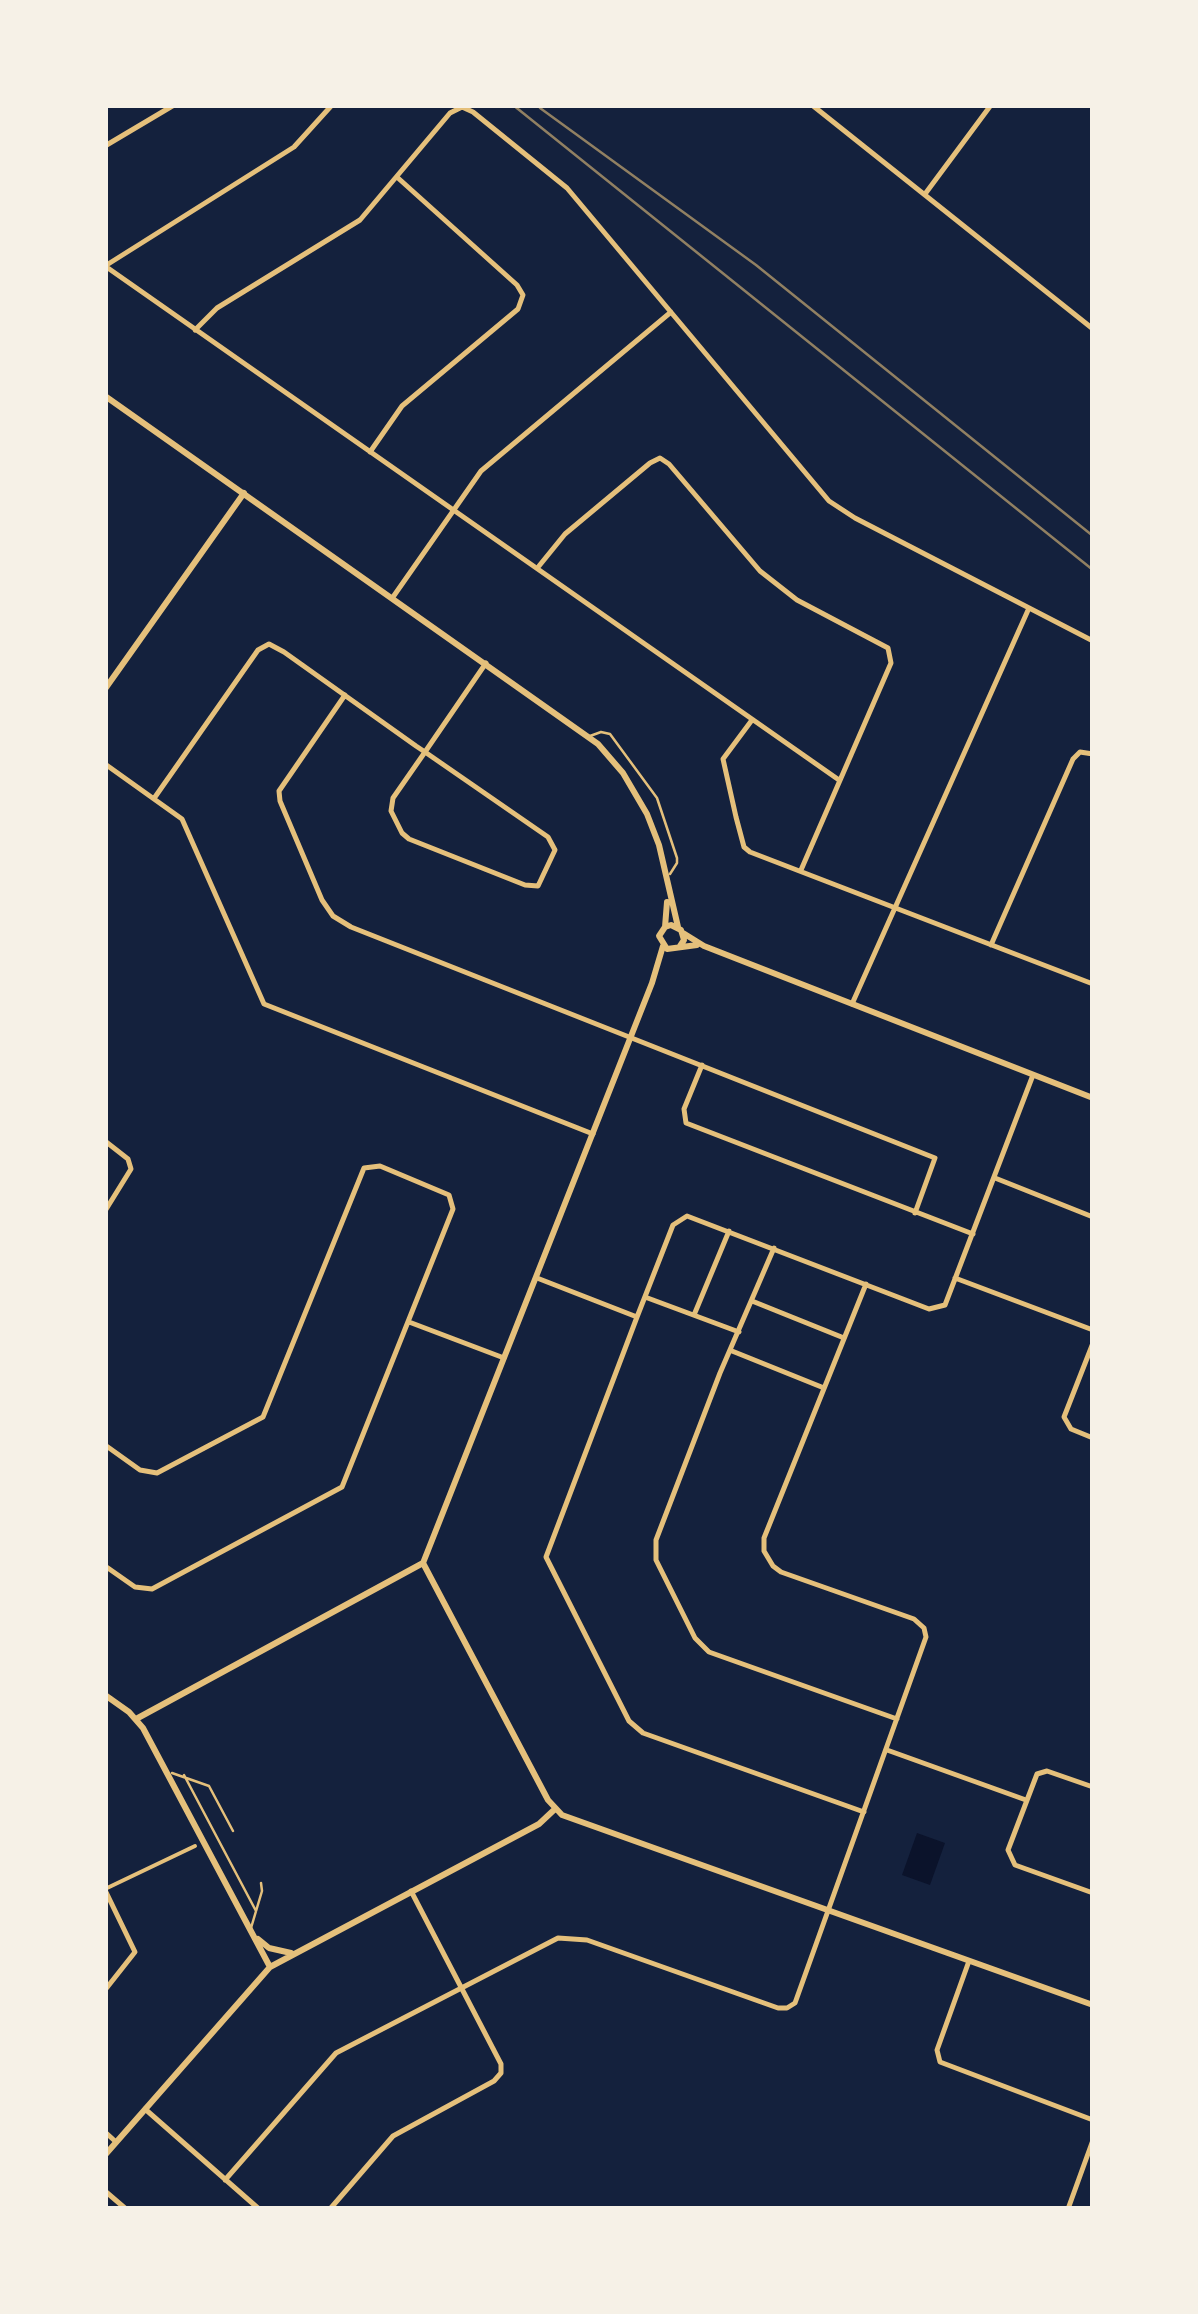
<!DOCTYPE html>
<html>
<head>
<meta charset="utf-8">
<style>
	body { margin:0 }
	#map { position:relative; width:1198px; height:2314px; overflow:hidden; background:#14213d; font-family:"Sofia Sans Condensed",sans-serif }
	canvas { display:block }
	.frame { position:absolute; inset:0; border:108px solid #f6f1e7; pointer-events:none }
</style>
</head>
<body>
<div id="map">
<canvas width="1198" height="2314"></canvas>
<div class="frame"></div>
</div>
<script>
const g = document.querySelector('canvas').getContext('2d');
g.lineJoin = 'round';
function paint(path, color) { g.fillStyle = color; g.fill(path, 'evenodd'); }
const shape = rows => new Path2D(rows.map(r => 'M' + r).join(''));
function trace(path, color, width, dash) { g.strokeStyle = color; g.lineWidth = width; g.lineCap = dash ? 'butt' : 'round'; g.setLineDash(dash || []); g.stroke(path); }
paint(shape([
	[917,1833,945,1843,930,1885,902,1875]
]), '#0b132b');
trace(shape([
	[590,736,601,732,610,734,657,798,677,858,677,863,670,874],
	[172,1773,209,1786,233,1831],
	[184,1775,256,1911],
	[251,1928,262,1891,261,1883]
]), '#e5c07b', 2.5);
trace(shape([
	[105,1889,195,1846]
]), '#e5c07b', 4);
trace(shape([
	[332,105,294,147,105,266,839,780],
	[812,105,1093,329],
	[105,146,174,105],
	[925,194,991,105],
	[195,330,217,308,360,220,450,113,462,107,473,112,567,188,829,501,855,518,1093,641],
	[370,452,402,406,518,309,523,295,517,285,398,178],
	[539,566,565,534,650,463,660,458,669,464,760,571,797,600,888,648,891,663,801,870],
	[393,597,481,471,671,312],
	[345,695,279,791,280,801,322,900,333,916,351,927,935,1158,915,1213],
	[752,720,723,759,736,817,744,847,750,852,1093,984],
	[105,764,182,819,264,1004,593,1134],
	[155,797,258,650,269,644,284,652,416,746,425,752,548,837,555,850,538,886,525,885,409,839,402,833,391,811,393,798,425,752,486,663],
	[991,945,1073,759,1080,752,1093,754],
	[852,1004,1029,608],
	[702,1065,684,1109,686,1123,973,1234],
	[105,1141,128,1159,131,1169,105,1211],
	[995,1178,1093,1217],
	[774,1248,720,1373,656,1540,656,1560,695,1638,709,1652,897,1719],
	[537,1278,637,1317,546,1557,629,1721,643,1733,864,1812],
	[955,1278,1093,1330],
	[645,1297,739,1332],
	[752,1301,844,1338],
	[694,1315,729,1231],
	[637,1317,673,1225,687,1216,929,1309,945,1305,1033,1075],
	[409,1322,504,1358],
	[1093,1343,1064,1417,1071,1429,1093,1438],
	[732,1351,824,1388],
	[105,1445,140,1470,157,1473,263,1417,364,1168,380,1166,449,1195,453,1209,342,1487,152,1589,135,1587,105,1566],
	[887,1750,1026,1800],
	[1093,1787,1047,1771,1037,1774,1008,1850,1015,1865,1093,1893],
	[105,1890,135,1952,105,1990],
	[969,1961,937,2050,940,2062,1093,2120],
	[145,2109,259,2209],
	[105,2132,116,2142],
	[225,2180,336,2053,558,1938,587,1940,778,2008,787,2008,795,2003,926,1637,924,1628,914,1619,781,1572,773,1566,764,1551,764,1538,866,1284],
	[105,2191,126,2209],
	[330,2209,393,2136,494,2081,501,2073,501,2064,411,1891],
	[1068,2209,1093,2140]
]), '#e5c07b', 5);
trace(shape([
	[105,396,598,744,623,773,647,814,659,845,678,927],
	[105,689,244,493],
	[665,927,667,902],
	[683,933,704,946,1093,1098],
	[680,946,684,940,681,930,671,925,665,927,659,936,667,949,697,945],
	[423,1563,548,1800,562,1815,1093,2005],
	[423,1563,652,983,663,946],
	[105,1695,129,1712,143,1728,270,1967],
	[136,1719,423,1563],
	[258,1939,269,1948,291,1953],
	[105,2155,270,1967,539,1824,555,1809]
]), '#e5c07b', 6);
trace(shape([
	[513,105,1093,570],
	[540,108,756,265,1093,536]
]), '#918062', 2.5);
</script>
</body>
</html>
